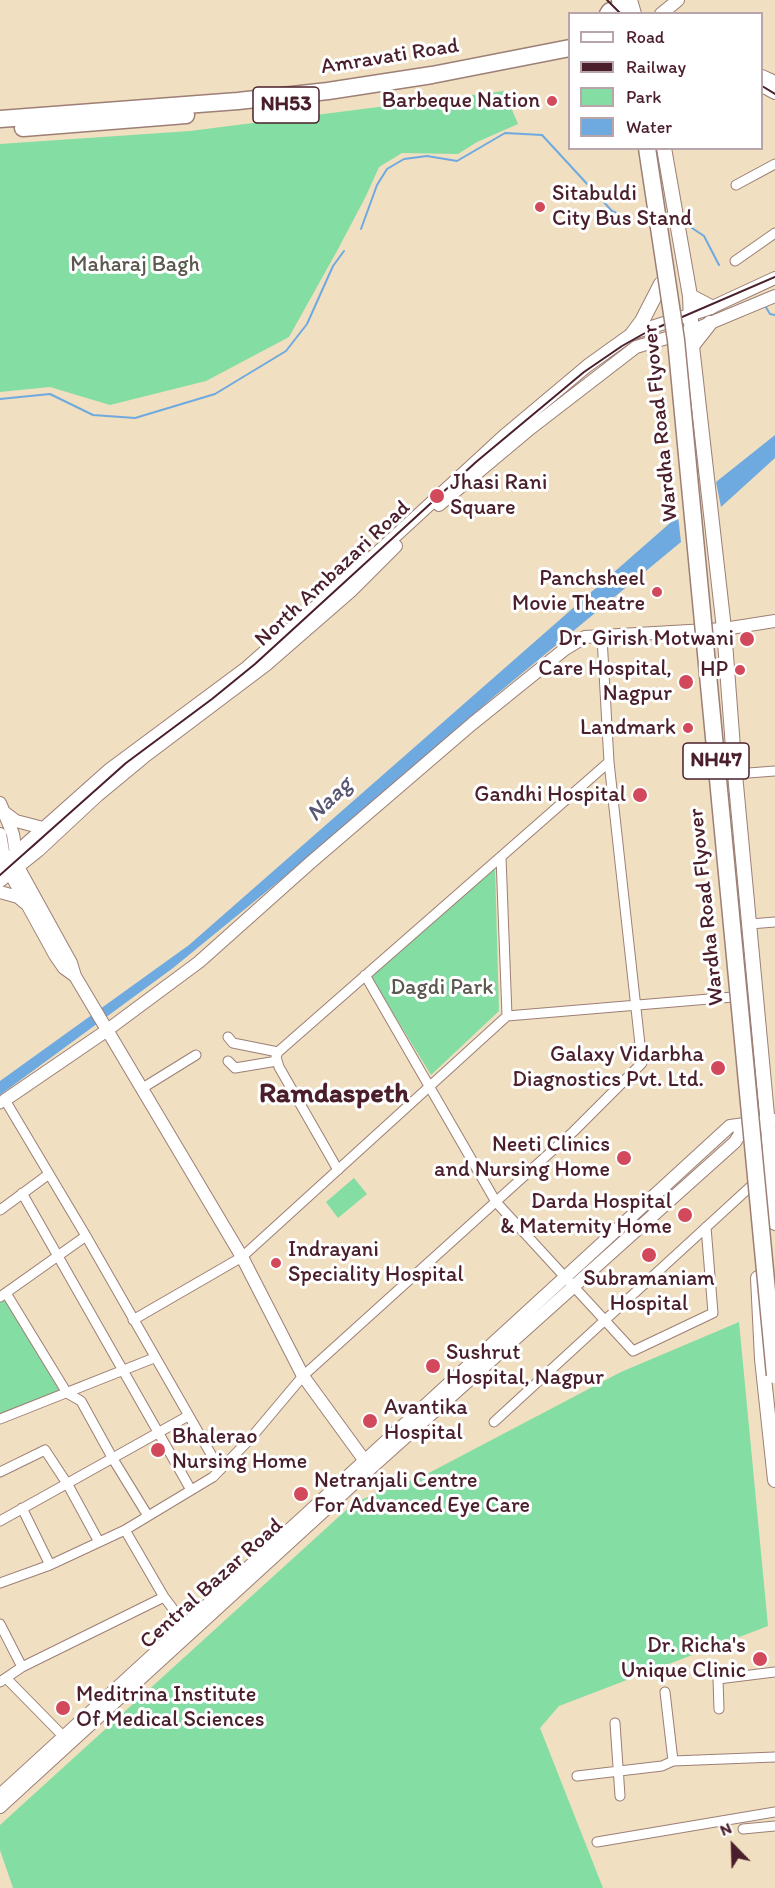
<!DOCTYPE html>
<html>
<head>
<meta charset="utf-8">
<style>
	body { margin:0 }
	#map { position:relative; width:775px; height:1888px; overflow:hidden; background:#f0dfc0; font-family:Itim,sans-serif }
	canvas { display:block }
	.legend { position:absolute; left:568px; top:12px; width:195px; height:138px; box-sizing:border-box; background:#fff; border:2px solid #b7a5aa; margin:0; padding:8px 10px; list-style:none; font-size:18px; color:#4a1f2b }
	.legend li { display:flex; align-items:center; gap:12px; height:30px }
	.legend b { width:30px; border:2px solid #b7a5aa }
	.north { position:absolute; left:703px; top:1816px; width:60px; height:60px; -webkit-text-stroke:4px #fff; paint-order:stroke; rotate:337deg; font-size:16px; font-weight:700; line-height:24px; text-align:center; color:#4a1f2b }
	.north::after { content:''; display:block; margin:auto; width:21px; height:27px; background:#4a1f2b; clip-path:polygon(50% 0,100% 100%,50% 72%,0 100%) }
</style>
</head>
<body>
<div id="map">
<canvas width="775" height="1888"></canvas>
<ul class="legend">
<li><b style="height:8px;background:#fff"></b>Road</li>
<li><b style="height:8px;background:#4a1f2b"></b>Railway</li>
<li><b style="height:16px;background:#84dda3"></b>Park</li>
<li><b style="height:16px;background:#6eaadf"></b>Water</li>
</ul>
<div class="north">N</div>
</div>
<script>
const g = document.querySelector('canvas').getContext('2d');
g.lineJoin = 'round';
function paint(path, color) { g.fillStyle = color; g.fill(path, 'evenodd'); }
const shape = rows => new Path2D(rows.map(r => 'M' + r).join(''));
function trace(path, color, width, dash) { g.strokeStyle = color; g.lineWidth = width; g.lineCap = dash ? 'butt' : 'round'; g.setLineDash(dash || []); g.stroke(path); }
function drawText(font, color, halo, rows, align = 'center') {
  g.font = font + ' Itim,sans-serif'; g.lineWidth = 6; g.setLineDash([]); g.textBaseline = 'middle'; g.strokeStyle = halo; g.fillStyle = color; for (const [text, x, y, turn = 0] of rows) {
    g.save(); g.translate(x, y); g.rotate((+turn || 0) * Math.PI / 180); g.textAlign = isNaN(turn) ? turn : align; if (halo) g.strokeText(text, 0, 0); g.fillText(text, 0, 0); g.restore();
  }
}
paint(shape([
	[504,91,518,124,477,142,458,154,402,153,379,167,366,196,337,251,289,337,206,381,110,405,50,387,0,392,0,144,190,131],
	[495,867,499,1011,431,1075,371,977],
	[354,1178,367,1194,338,1218,326,1202],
	[8,1296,67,1393,0,1419,0,1302],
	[739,1322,768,1626,559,1706,540,1728,603,1888,13,1888,0,1850,0,1825,355,1502,425,1475,621,1372]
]), '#84dda3');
paint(shape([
	[775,435,775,458,721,507,716,482],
	[678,516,681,542,497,694,316,851,173,968,0,1095,0,1081,189,945]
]), '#6eaadf');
trace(shape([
	[683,222,704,236,719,265],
	[361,229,377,185,387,169,404,159,427,156,457,161,505,133,542,135,612,211,632,220],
	[764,304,770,314,775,315],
	[0,399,50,394,93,415,135,418,215,394,286,351,307,324,333,266,344,251]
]), '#6eaadf', 2);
const street = shape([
	[736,185,775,164],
	[735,261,775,233],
	[735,774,775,771],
	[750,924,775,922],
	[365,975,496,1202,633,1351,713,1313,706,1227],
	[507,1016,733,997],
	[228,1037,233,1043,278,1052],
	[228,1061,235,1068,277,1061],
	[141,1089,196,1055],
	[0,1104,5,1100,86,1236,220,1470],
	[338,1170,279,1067,276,1057,278,1052,609,762],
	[22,1193,191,1490],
	[0,1210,49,1174],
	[6,1293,67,1393,81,1401,113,1459,148,1516],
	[0,1297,86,1236],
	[133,1320,242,1257,507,1016,501,857],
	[0,1419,154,1358],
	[494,1422,750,1187],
	[0,1472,45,1450,68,1485,99,1542],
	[22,1508,50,1565],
	[0,1521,188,1416],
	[125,1530,164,1597,186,1626],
	[0,1583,50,1565,125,1530,213,1477,250,1439,303,1376,574,1131,642,1063,609,762,602,637],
	[0,1624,22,1667],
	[6,1678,64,1737],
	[0,1682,22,1667,164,1597],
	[665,1692,673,1761],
	[719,1709,718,1679,775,1672],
	[615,1723,620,1796],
	[577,1776,662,1766,673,1761,775,1757],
	[743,1829,775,1826],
	[597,1842,775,1812]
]);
const secondary = shape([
	[661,14,678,0],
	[762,76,775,82],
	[762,86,775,93],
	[439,505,531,428,636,347,691,331,775,296],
	[0,803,13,834,18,867,71,963,75,976,242,1257,303,1376,370,1468],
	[4,812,16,821,43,828],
	[0,834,5,863,10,873,55,955,64,968,75,976],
	[0,867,110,769,246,668,379,551,506,434,587,366,633,333,708,309,775,278],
	[0,881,39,850,98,795,144,757,266,665,351,591,396,546],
	[0,892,18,897,25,903],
	[5,1100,106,1031,199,962,310,863,472,724,565,649,585,637,724,629,775,621],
	[0,1795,730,1126,775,1120],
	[0,1807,362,1476,735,1142,745,1126]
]);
const primary = shape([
	[630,0,634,14],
	[664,148,690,296,692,346,724,629,735,774,767,1115,775,1223],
	[690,296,711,307],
	[633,333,642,321,661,284],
	[692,346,710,323],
	[758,1278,762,1359,775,1480]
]);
const highway = shape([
	[620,0,624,14],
	[608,14,610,11],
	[0,119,238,101,328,91,432,75,570,48],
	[23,128,186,115]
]);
trace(street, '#9d7f76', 11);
trace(secondary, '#9d7f76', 14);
trace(primary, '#9d7f76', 16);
trace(highway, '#9d7f76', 19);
trace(street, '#fff', 9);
trace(secondary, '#fff', 12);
trace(primary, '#fff', 14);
trace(highway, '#fff', 16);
trace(shape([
	[607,0,621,14],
	[762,86,775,94],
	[0,875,126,763,212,699,255,664,476,462,584,372,622,346,645,333,775,277]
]), '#4a1f2b', 2);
const highwayBridge = shape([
	[647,148,676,340,775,1375]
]);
trace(highwayBridge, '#9d7f76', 19, []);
trace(highwayBridge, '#fff', 16);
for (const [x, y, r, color] of [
	[552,101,6,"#d1495b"],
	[540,207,6,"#d1495b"],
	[437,496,8,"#d1495b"],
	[657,592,6,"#d1495b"],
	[747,639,8,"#d1495b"],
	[740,670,6,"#d1495b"],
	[686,682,8,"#d1495b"],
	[688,728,6,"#d1495b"],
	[640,795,8,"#d1495b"],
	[718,1068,8,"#d1495b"],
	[624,1158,8,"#d1495b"],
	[685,1215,8,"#d1495b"],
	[649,1255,8,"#d1495b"],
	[276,1263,6,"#d1495b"],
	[433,1366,8,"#d1495b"],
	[370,1421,8,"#d1495b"],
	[158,1450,8,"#d1495b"],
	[301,1494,8,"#d1495b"],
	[760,1659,8,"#d1495b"],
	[63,1708,8,"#d1495b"]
]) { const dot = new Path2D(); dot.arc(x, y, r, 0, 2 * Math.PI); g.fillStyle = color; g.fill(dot); trace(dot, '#fff', 2); }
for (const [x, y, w] of [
	[286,105,66],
	[716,761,66]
]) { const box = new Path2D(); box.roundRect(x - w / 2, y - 18, w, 36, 4.5); g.fillStyle = '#fff'; g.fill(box); trace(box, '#4a1f2b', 1.5); }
drawText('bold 21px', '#4a1f2b', null, [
	["NH53",286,105],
	["NH47",716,761]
]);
drawText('22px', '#4a1f2b', '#fff', [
	["Amravati Road",390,57,-9],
	["Wardha Road Flyover",661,423,-96],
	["North Ambazari Road",333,574,-43],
	["Wardha Road Flyover",707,907,-96],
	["Central Bazar Road",212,1584,-42]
]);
drawText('22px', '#4a1f2b', '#fff', [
	["Barbeque Nation",540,101],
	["Sitabuldi",552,194,"left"],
	["City Bus Stand",552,219,"left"],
	["Jhasi Rani",450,483,"left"],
	["Square",450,508,"left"],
	["Panchsheel",645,579],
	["Movie Theatre",645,604],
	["Dr. Girish Motwani",734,639],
	["Care Hospital,",672,669],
	["Nagpur",672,694],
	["HP",728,670],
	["Landmark",676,728],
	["Gandhi Hospital",626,795],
	["Galaxy Vidarbha",704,1055],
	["Diagnostics Pvt. Ltd.",704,1080],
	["Neeti Clinics",610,1145],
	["and Nursing Home",610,1170],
	["Darda Hospital",672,1202],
	["& Maternity Home",672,1227],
	["Indrayani",288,1250,"left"],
	["Speciality Hospital",288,1275,"left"],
	["Subramaniam",649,1279,"center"],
	["Hospital",649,1304,"center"],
	["Sushrut",446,1353,"left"],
	["Hospital, Nagpur",446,1378,"left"],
	["Avantika",384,1408,"left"],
	["Hospital",384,1433,"left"],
	["Bhalerao",172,1437,"left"],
	["Nursing Home",172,1462,"left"],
	["Netranjali Centre",314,1481,"left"],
	["For Advanced Eye Care",314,1506,"left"],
	["Dr. Richa's",746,1646],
	["Unique Clinic",746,1671],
	["Meditrina Institute",76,1695,"left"],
	["Of Medical Sciences",76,1720,"left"]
], 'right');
drawText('22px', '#5b584f', '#fff', [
	["Maharaj Bagh",135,265],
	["Dagdi Park",442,988]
]);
drawText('italic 24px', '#585773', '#fff', [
	["Naag",330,800,-44]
]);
drawText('bold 28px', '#4a1f2b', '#fff', [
	["Ramdaspeth",334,1095]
]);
</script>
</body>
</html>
